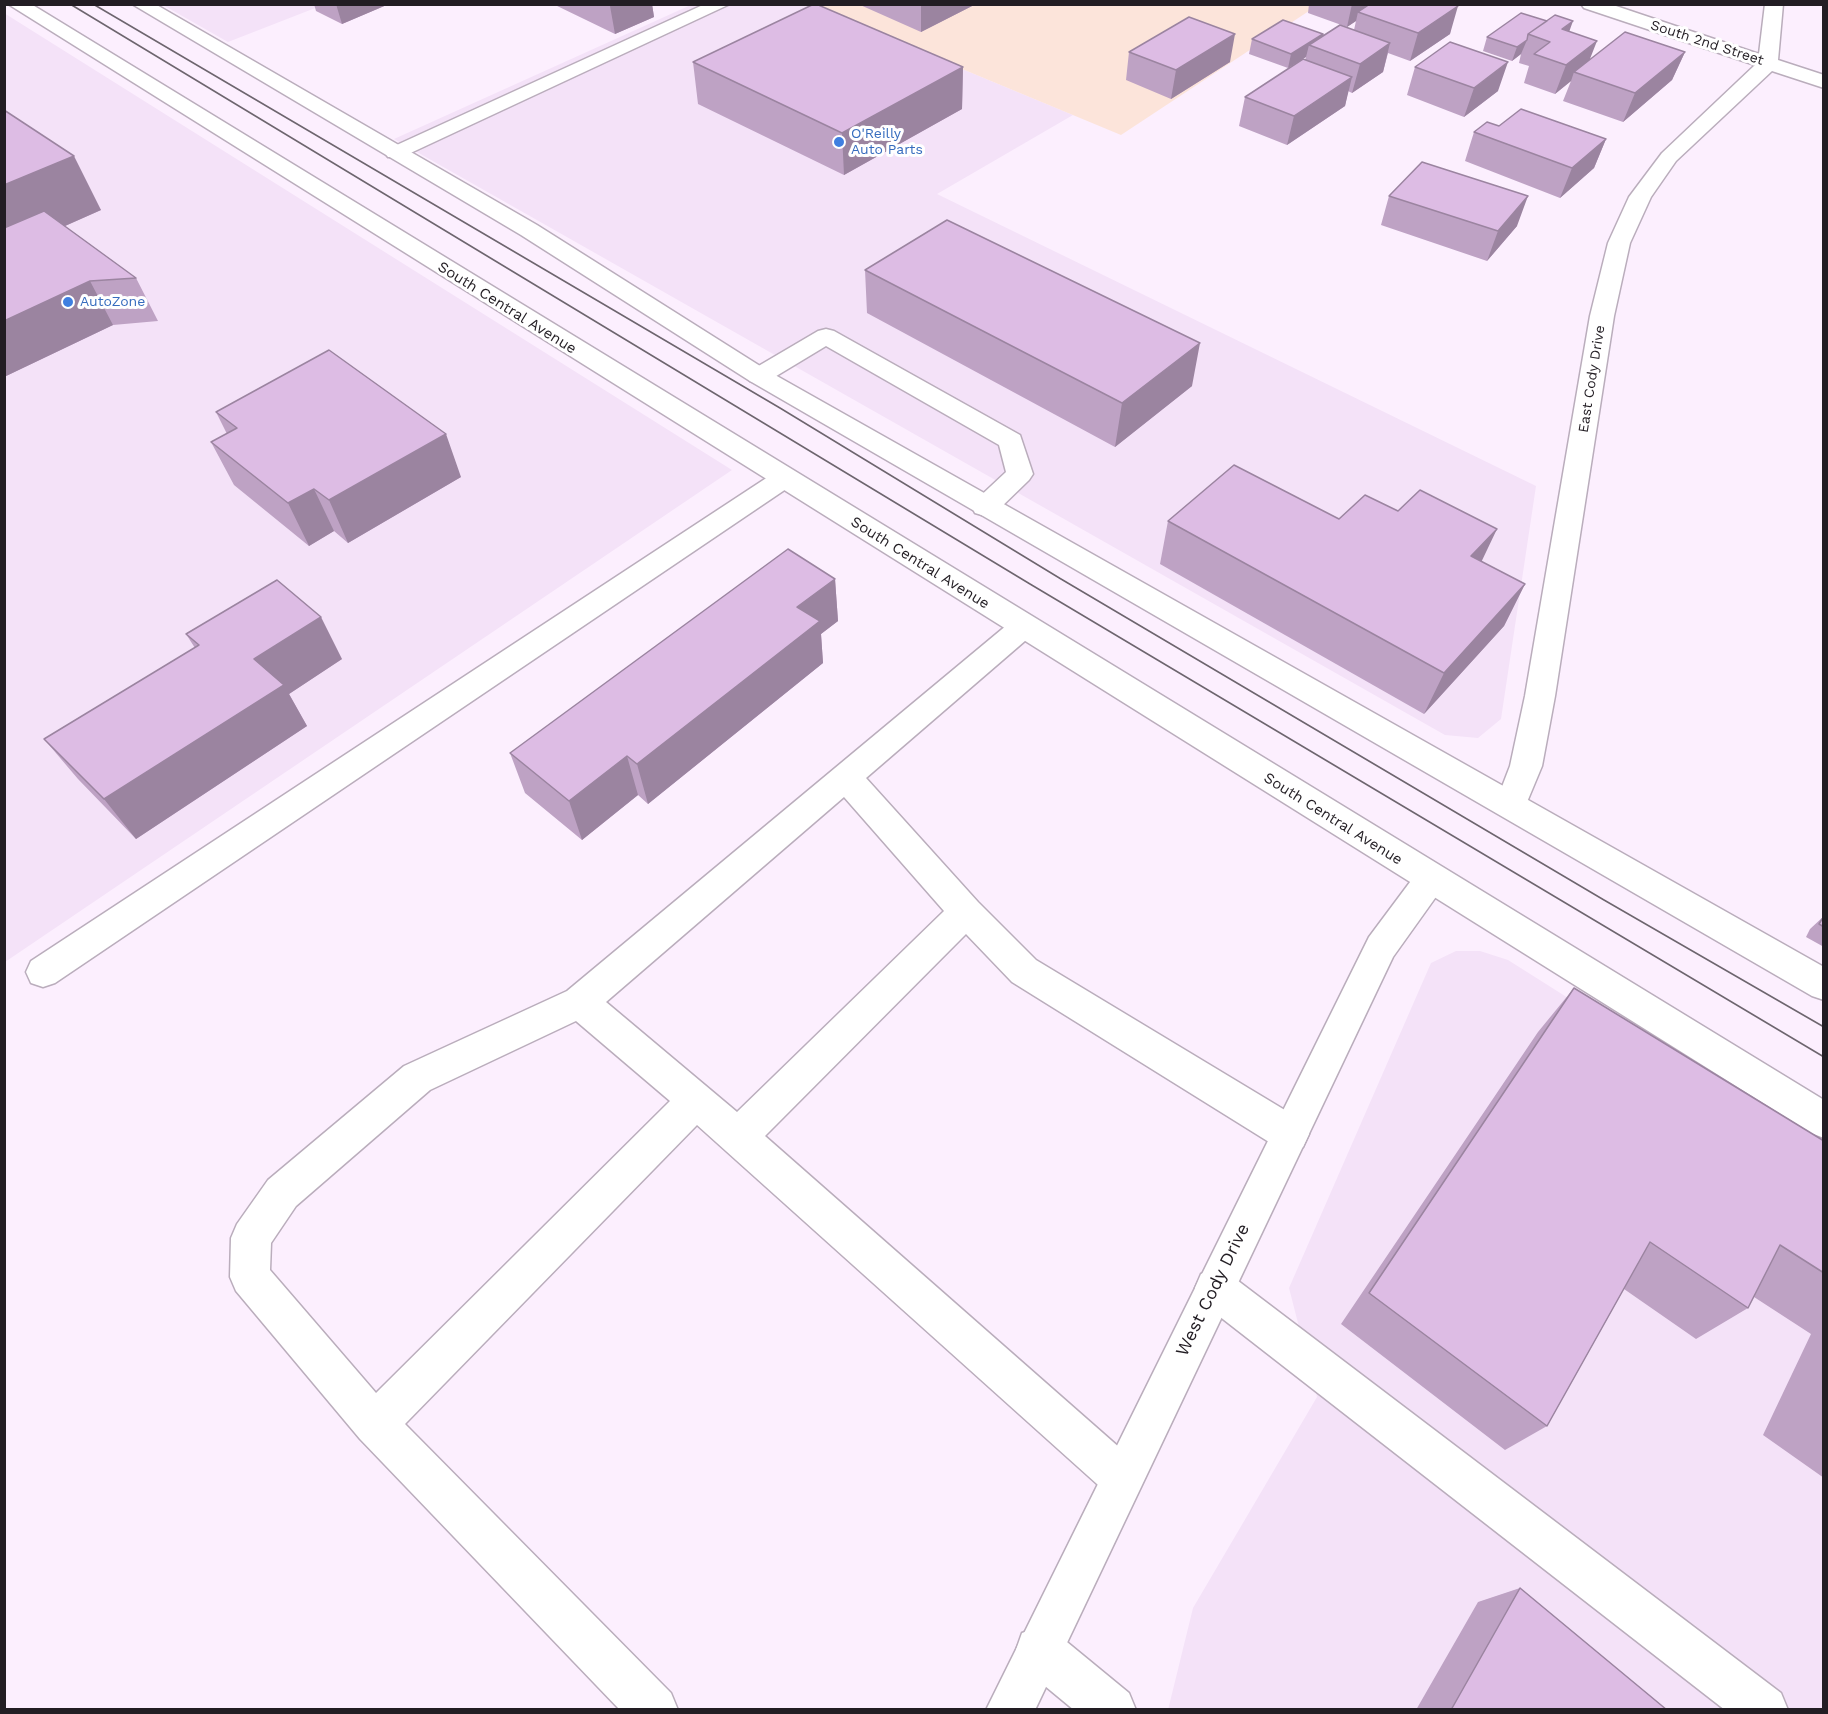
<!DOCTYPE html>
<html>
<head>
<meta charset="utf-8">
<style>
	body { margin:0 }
	#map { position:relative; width:1828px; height:1714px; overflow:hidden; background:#fceffe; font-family:"Work Sans",sans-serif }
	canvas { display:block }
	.frame { position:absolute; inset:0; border:6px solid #221d23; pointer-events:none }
</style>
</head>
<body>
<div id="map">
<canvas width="1828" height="1714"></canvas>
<div class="frame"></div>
</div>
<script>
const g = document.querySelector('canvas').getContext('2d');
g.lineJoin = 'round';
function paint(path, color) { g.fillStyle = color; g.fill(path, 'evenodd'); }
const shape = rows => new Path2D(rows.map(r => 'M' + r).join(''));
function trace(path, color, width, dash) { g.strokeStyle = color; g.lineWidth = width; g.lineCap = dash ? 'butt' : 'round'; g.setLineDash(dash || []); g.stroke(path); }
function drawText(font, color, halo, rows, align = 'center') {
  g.font = font + ' "Work Sans",sans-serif'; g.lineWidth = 6; g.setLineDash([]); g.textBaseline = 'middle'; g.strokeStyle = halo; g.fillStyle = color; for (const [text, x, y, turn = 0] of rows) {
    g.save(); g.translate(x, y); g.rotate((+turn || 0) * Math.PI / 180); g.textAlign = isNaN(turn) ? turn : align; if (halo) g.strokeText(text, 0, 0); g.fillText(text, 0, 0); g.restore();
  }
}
paint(shape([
	[693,4,808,5,1073,115,937,194,1536,486,1501,719,1478,738,1445,735,394,139],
	[163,5,323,5,228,42],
	[4,13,732,470,5,962,4,962],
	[1456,951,1480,951,1508,960,1823,1159,1823,1709,1168,1710,1193,1608,1317,1397,1289,1288,1431,963]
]), '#f4e2f8');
paint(shape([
	[808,5,1318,5,1121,135]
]), '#fce4da');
const service = shape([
	[705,4,730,4,402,157,388,157,385,153,388,149,705,4],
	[826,329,834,331,1020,435,1033,474,1029,480,995,513,985,516,975,513,972,507,975,501,1006,472,999,445,826,346,768,381,759,384,750,381,747,376,750,371,818,331,826,329],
	[783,470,792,473,796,479,792,485,55,983,43,987,31,983,26,972,31,961,774,473,783,470],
	[1023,617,1033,620,1038,627,1033,634,866,778,978,902,1036,960,1303,1121,1309,1134,1303,1147,1290,1152,1277,1147,1012,982,966,934,765,1136,1137,1463,1144,1478,1137,1493,1122,1500,1107,1493,697,1125,405,1424,671,1693,678,1710,620,1710,360,1439,236,1291,230,1277,231,1238,237,1224,268,1180,404,1066,567,991,1013,620,1023,617],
	[844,797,944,911,737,1112,606,1002,844,797],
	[576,1021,670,1101,376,1393,270,1270,271,1243,296,1206,430,1090,576,1021],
	[1215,1268,1229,1274,1781,1693,1788,1710,1725,1710,1201,1302,1195,1288,1201,1274,1215,1268],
	[1039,1627,1056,1633,1129,1693,1136,1710,1074,1710,1022,1667,1016,1650,1022,1633,1039,1627]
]);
const minor = shape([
	[1581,4,1610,4,1759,54,1765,4,1783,4,1778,60,1824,75,1824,88,1772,71,1676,161,1651,197,1630,243,1614,316,1555,696,1542,766,1522,814,1511,818,1500,814,1495,805,1510,766,1525,696,1590,316,1608,243,1629,197,1662,153,1755,65,1584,8,1581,4],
	[1431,866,1443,870,1448,880,1393,957,1035,1710,986,1710,1369,937,1419,870,1431,866]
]);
const secondary = shape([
	[8,4,31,4,1824,1100,1824,1138,1811,1133,8,4],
	[132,4,155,4,537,225,768,371,1824,967,1824,1000,1812,996,750,381,521,235,132,4]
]);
trace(service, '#baadbc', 3);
trace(minor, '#baadbc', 3);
trace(secondary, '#baadbc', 3);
paint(service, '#fff');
paint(minor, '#fff');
paint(secondary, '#fff');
trace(shape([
	[70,4,1030,584,1824,1057],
	[93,4,780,408,1061,579,1604,900,1824,1027]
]), '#6d656e', 1.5);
paint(shape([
	[314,4,389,4,342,24,316,11],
	[553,4,652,4,654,17,615,34],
	[858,4,976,4,921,32],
	[1309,4,1454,4,1450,34,1410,61,1388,53,1383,72,1352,93,1348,91,1345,106,1287,145,1239,126,1245,97,1305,60,1306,57,1288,68,1249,54,1252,39,1322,37,1354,30,1356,21,1347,27,1308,13],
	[1569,31,1590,60,1685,52,1672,80,1623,122,1563,101,1571,81,1555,94,1524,83,1529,66,1519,63,1521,54,1512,61,1483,51,1487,37],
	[1129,52,1230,62,1171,99,1126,80],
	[693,62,963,67,962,109,844,175,698,104],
	[1415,67,1498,91,1464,117,1407,95],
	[4,110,101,210,65,226,136,278,158,321,113,325,4,377],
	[1499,126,1606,139,1594,168,1560,198,1465,161,1474,132],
	[1389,196,1517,226,1487,261,1381,225],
	[865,270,1192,386,1115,447,867,313],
	[216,412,461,477,348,543,334,531,309,546,234,485,211,442,227,434],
	[1339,519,1482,562,1525,584,1504,626,1424,714,1160,564,1168,521],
	[835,579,838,621,821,634,823,663,648,804,638,795,582,840,525,793,510,753],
	[186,634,342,659,289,694,307,726,136,839,78,779,44,739,195,648],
	[1824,916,1824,947,1806,937,1810,929],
	[1574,988,1824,1141,1824,1478,1763,1435,1811,1334,1754,1297,1748,1308,1696,1339,1624,1289,1547,1426,1505,1450,1341,1324,1538,1032],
	[1520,1588,1667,1710,1416,1710,1478,1602]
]), '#bea2c4');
paint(shape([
	[336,4,389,4,342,24],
	[614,4,652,4,654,17,615,34,610,6],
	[921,4,976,4,921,32],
	[1352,4,1381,4,1358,12,1356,21,1347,27],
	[1458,6,1450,34,1410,61,1418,33],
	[1573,21,1563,49,1562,29],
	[1235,34,1230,62,1171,99,1176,70],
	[1323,34,1319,48,1309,45,1306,57,1288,68,1291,54],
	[1527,40,1521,54,1512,61,1517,47],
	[1597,41,1586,69,1574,72,1571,81,1555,94,1566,65],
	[1390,43,1383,72,1352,93,1360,64],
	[1685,52,1672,80,1623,122,1635,93],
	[1508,62,1498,91,1464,117,1474,88],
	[963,67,962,109,844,175,842,133],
	[1352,77,1345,106,1287,145,1294,116],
	[1606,139,1594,168,1560,198,1572,168],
	[74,156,101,210,4,253,4,185],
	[1528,196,1517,226,1487,261,1498,231],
	[90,281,113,325,4,377,4,321],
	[1200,343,1192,386,1115,447,1122,403],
	[446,434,461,477,348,543,329,500],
	[314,489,334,531,309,546,288,503],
	[1497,529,1477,571,1471,556],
	[835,579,838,621,821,634,823,663,648,804,637,764,797,607],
	[1525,584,1504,626,1424,714,1444,673],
	[321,617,342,659,289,694,307,726,136,839,104,799,254,659],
	[627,756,638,795,582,840,569,801]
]), '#9b84a0');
const building = shape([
	[814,4,816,4,963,67,842,133,693,62,814,4],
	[1370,4,1454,4,1458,6,1418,33,1358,12,1370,4],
	[1521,13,1547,21,1528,34,1527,40,1517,47,1487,37,1521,13],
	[1555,15,1573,21,1562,29,1597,41,1566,65,1534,54,1550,42,1528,34,1555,15],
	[1189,17,1235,34,1176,70,1129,52,1189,17],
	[1283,20,1323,34,1291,54,1252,39,1283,20],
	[1340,25,1390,43,1360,64,1309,45,1340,25],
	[1625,32,1685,52,1635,93,1574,72,1625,32],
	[1450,42,1508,62,1474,88,1415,67,1450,42],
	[1303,59,1352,77,1294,116,1245,97,1303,59],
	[1521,109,1606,139,1572,168,1474,132,1487,122,1499,126,1521,109],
	[4,110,74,156,4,185,4,110],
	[1422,162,1528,196,1498,231,1389,196,1422,162],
	[44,211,136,278,90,281,4,321,4,228,44,211],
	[947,220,1200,343,1122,403,865,270,947,220],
	[329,350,446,434,329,500,314,489,288,503,211,442,237,428,216,412,329,350],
	[1234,465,1339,519,1365,495,1398,511,1420,490,1497,529,1471,556,1525,584,1444,673,1168,521,1234,465],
	[788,549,835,579,797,607,820,621,637,764,627,756,569,801,510,753,788,549],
	[277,580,321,617,254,659,284,685,104,799,44,739,199,645,186,634,277,580],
	[1824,916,1824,927,1819,924,1824,916],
	[1574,988,1824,1141,1824,1273,1780,1245,1748,1308,1650,1242,1547,1426,1369,1293,1574,988],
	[1520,1588,1667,1710,1451,1710,1520,1588]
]);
paint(building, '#ddbce4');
trace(building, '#9b84a0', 1.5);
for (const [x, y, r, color] of [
	[839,142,6,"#3f7fe0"],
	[68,302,6,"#3f7fe0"]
]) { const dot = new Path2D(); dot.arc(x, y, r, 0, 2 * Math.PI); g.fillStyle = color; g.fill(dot); trace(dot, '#fff', 2); }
drawText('14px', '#221d23', '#fff', [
	["South 2nd Street",1707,43,18],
	["East Cody Drive",1592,379,-81]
]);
drawText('14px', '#366cbe', '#fff', [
	["O'Reilly",851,134],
	["Auto Parts",851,150],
	["AutoZone",80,302]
], 'left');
drawText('15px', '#221d23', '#fff', [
	["South Central Avenue",507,308,32],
	["South Central Avenue",920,563,32],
	["South Central Avenue",1333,819,32]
]);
drawText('18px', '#221d23', '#fff', [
	["West Cody Drive",1213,1290,-64]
]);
</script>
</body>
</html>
